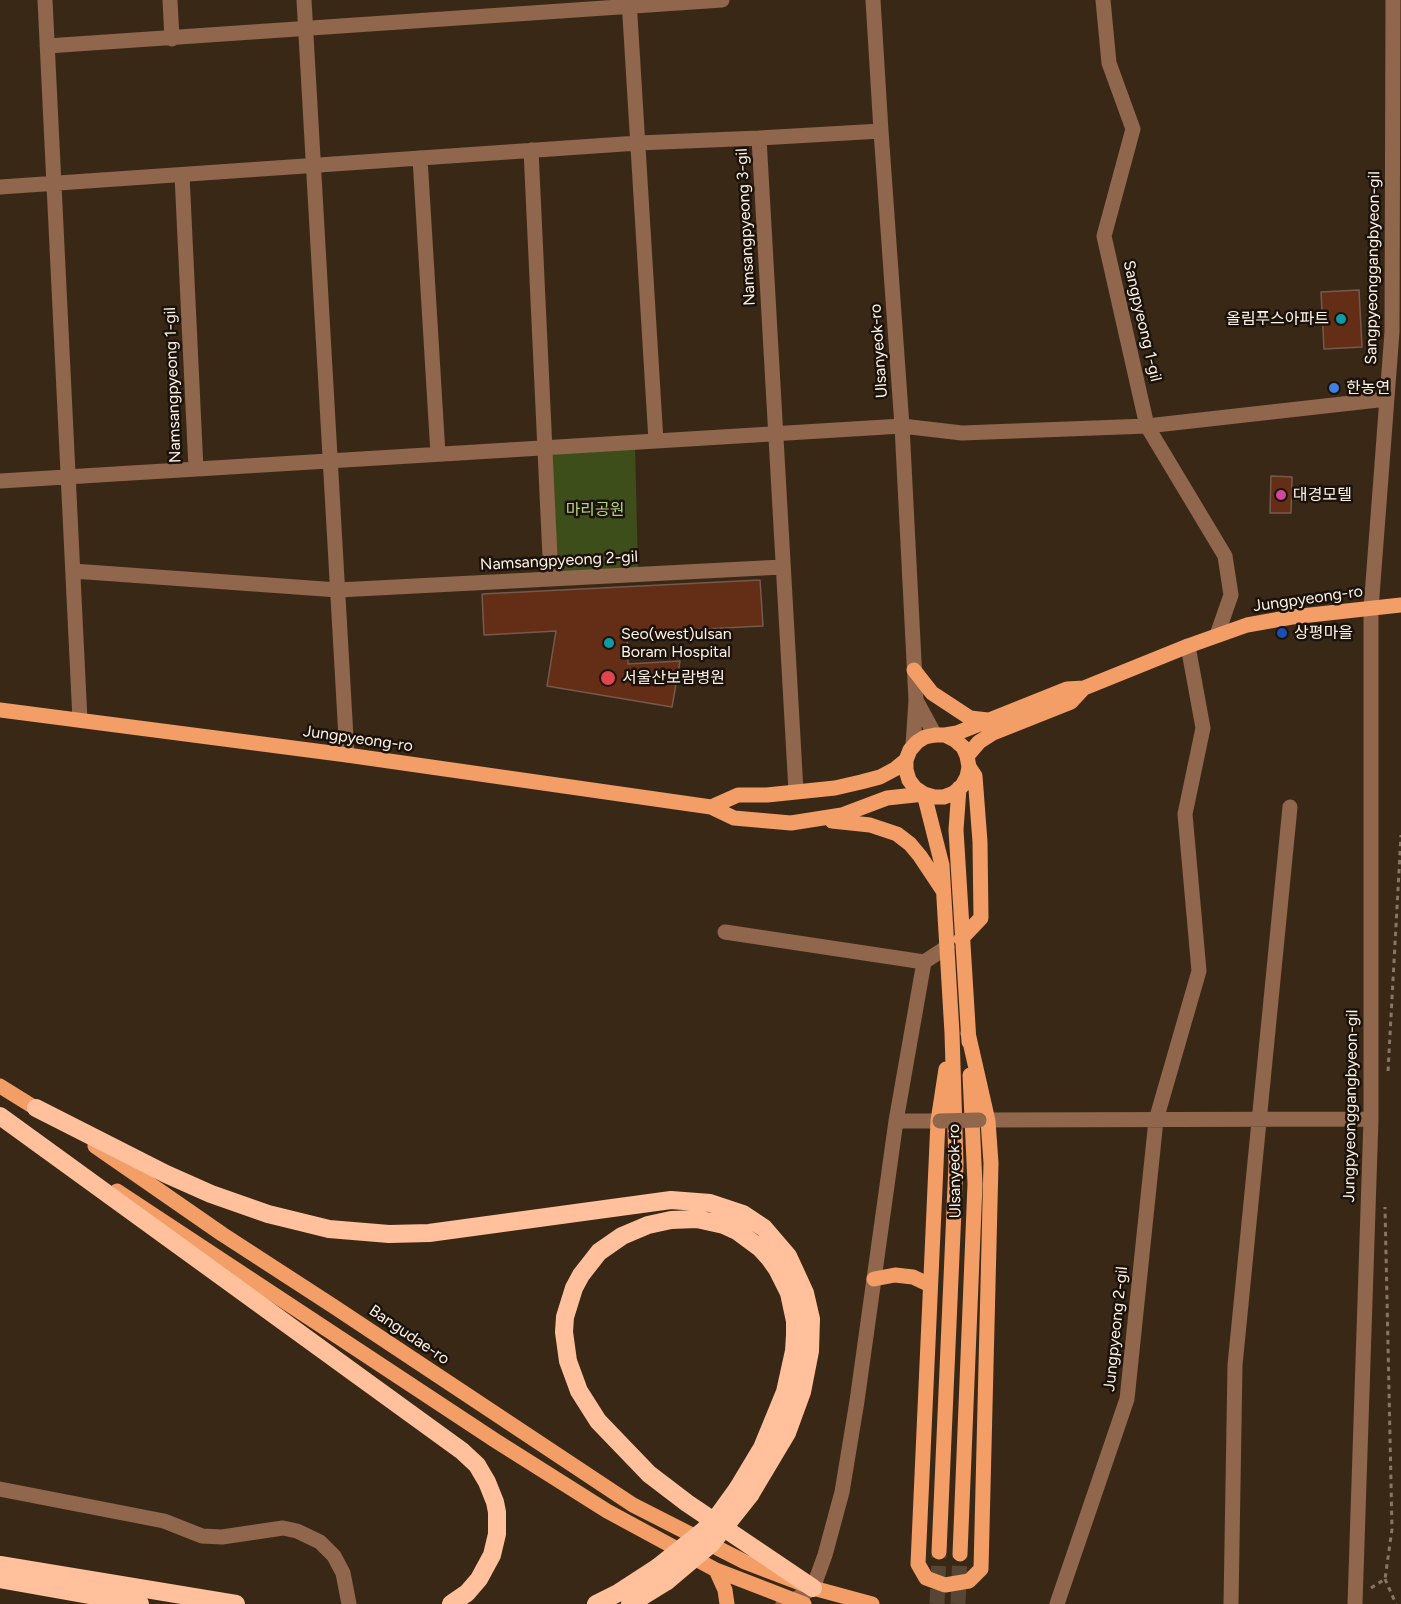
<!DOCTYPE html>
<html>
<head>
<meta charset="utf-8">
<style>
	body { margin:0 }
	canvas { display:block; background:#3a2816 }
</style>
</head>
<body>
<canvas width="1401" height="1604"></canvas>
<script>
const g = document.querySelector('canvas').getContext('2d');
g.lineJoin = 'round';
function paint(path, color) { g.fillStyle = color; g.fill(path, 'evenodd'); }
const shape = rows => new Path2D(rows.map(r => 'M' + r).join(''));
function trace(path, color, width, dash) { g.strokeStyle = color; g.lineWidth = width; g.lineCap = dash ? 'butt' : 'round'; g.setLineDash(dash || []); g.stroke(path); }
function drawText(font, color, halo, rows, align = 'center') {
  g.font = font + ' Figtree,"Noto Sans KR",sans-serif'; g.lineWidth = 5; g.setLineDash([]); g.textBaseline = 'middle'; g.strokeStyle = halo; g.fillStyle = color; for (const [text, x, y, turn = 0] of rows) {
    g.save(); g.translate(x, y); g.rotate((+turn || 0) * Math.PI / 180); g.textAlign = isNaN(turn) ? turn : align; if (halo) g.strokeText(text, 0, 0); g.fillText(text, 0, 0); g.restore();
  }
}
paint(shape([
	[635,448,638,570,557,574,550,453]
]), '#3d4e1b');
const building = shape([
	[1359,290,1362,347,1324,349,1321,292,1359,290],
	[1271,476,1292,477,1291,513,1270,513,1271,476],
	[760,580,763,626,627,633,628,664,680,661,672,707,547,686,556,631,484,635,482,594,760,580]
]);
paint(building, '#642d16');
trace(building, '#75594e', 1.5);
trace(shape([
	[937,1604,939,1552],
	[958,1604,960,1554]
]), '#584635', 15, [15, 8]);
trace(shape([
	[1388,1071,1401,835],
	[1385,1579,1396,1604],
	[1371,1588,1385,1579,1392,1529,1385,1207]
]), '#867666', 3, [4.5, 4.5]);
trace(shape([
	[45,0,80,720],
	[170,0,172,39],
	[304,0,347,755],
	[629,0,656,441],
	[873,0,881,131,902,426,916,700],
	[1103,0,1109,63,1133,129,1104,236,1147,426,1225,556,1231,595,1217,635],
	[47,46,722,0],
	[759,138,881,131],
	[531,150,551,579],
	[420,158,438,454],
	[182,175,196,469],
	[0,187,638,143,759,138,796,791],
	[0,481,902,426,962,433,1147,426,1387,399],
	[73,571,338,590,782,567],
	[913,746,916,700,935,735],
	[725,932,924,962],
	[979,1120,1371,1119],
	[896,1121,940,1121],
	[0,1489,164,1521,202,1536,222,1537,283,1528,297,1531,320,1542,334,1556,343,1573,349,1604],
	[783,1604,794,1600,813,1588,825,1555,842,1492,857,1401,896,1121,924,962,947,947],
	[1057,1604,1127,1399,1156,1120,1199,971,1185,814,1203,728,1188,646],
	[1231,1604,1235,1365,1290,807],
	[1355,1604,1371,1119,1371,609,1392,332,1393,0]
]), '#90664d', 15);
trace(shape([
	[914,670,932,693,970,718,988,720],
	[1084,688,1188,646,1247,625,1292,617,1401,605],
	[0,710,347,755,711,807],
	[945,735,957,733,1067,689,1084,688,1071,702,993,733,979,742,967,756,969,767,967,777,962,786,954,793,944,797,934,797,924,794,915,788,909,780,906,770,906,760,910,750,917,742,925,737,935,735,945,735,955,740,963,747,967,756],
	[906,760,895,769,880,777,861,782,835,788,767,795,738,795,711,807,734,818,791,823,842,815,887,798,924,794,942,865,952,1033,956,1164,939,1552],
	[959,788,956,830,969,1042],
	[832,821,870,825,897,834,910,844,920,856,942,889],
	[961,939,981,918,980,842,975,776,969,767],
	[946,1069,938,1121,918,1564,926,1578,945,1585,969,1581,981,1569,991,1163,988,1121,968,1033],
	[0,1086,45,1114],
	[95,1146,222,1234,333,1306,633,1505,745,1562,813,1588,872,1604],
	[117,1191,496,1441,607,1511,716,1570,804,1604],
	[874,1279,895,1275,913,1277,930,1285],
	[960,1554,975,1184,970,1075],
	[716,1570,725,1590,727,1604]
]), '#f39d67', 15);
trace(shape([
	[36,1108,166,1174,211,1194,268,1214,329,1229,389,1234,429,1233,671,1200,710,1203,743,1214,764,1228,788,1256,805,1293,811,1319,810,1351,802,1392,787,1433,750,1495],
	[0,1116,462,1451,477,1465,487,1482,495,1502,497,1512,497,1534,492,1555,479,1579,467,1593,451,1604],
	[738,1488,762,1448,785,1392,794,1351,795,1335,795,1321,789,1293,777,1269,770,1259,760,1248,737,1231,724,1225,697,1219,671,1220,648,1225,622,1236,599,1252,581,1275,574,1288,565,1317,564,1332,568,1361,579,1391,598,1421,649,1474,687,1503,813,1588],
	[0,1565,236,1604],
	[0,1579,140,1604],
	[596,1604,618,1593,658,1567],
	[630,1604,667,1581]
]), '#ffc09b', 18);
trace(shape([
	[940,1121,979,1120]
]), '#90664d', 15);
trace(shape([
	[658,1567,703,1531,717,1517,738,1488],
	[667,1581,712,1543,750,1495]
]), '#ffc09b', 18);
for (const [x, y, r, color] of [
	[1341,319,6,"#0f9aa8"],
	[1334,388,6,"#3f7fe0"],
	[1281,495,6,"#d1479c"],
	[1282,633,6,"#1a4fb4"],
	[609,643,6,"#0f9aa8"],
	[608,678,8,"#e0444e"]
]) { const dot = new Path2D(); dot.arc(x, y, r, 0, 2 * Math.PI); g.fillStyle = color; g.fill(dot); trace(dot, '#1b130b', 2); }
drawText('16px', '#fff3e7', '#1b130b', [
	["Namsangpyeong 3-gil",746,227,-93],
	["Sangpyeonggangbyeon-gil",1373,268,-89],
	["Sangpyeong 1-gil",1142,321,77],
	["Ulsanyeok-ro",879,351,-94],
	["Namsangpyeong 1-gil",173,385,-92],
	["Namsangpyeong 2-gil",559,561,-3],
	["Jungpyeong-ro",1308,599,-8],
	["Jungpyeong-ro",358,739,8],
	["Jungpyeonggangbyeon-gil",1351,1106,-89],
	["Ulsanyeok-ro",955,1171,-91],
	["Jungpyeong 2-gil",1116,1329,-84],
	["Bangudae-ro",409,1335,34]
]);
drawText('16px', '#fff3e7', '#1b130b', [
	["올림푸스아파트",1329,319,"right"],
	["한농연",1346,388],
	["대경모텔",1293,495],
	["상평마을",1294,633],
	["Seo(west)ulsan",621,634],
	["Boram Hospital",621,652],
	["서울산보람병원",622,678]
], 'left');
drawText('16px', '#b3d37d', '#1b130b', [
	["마리공원",595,510]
]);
</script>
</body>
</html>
